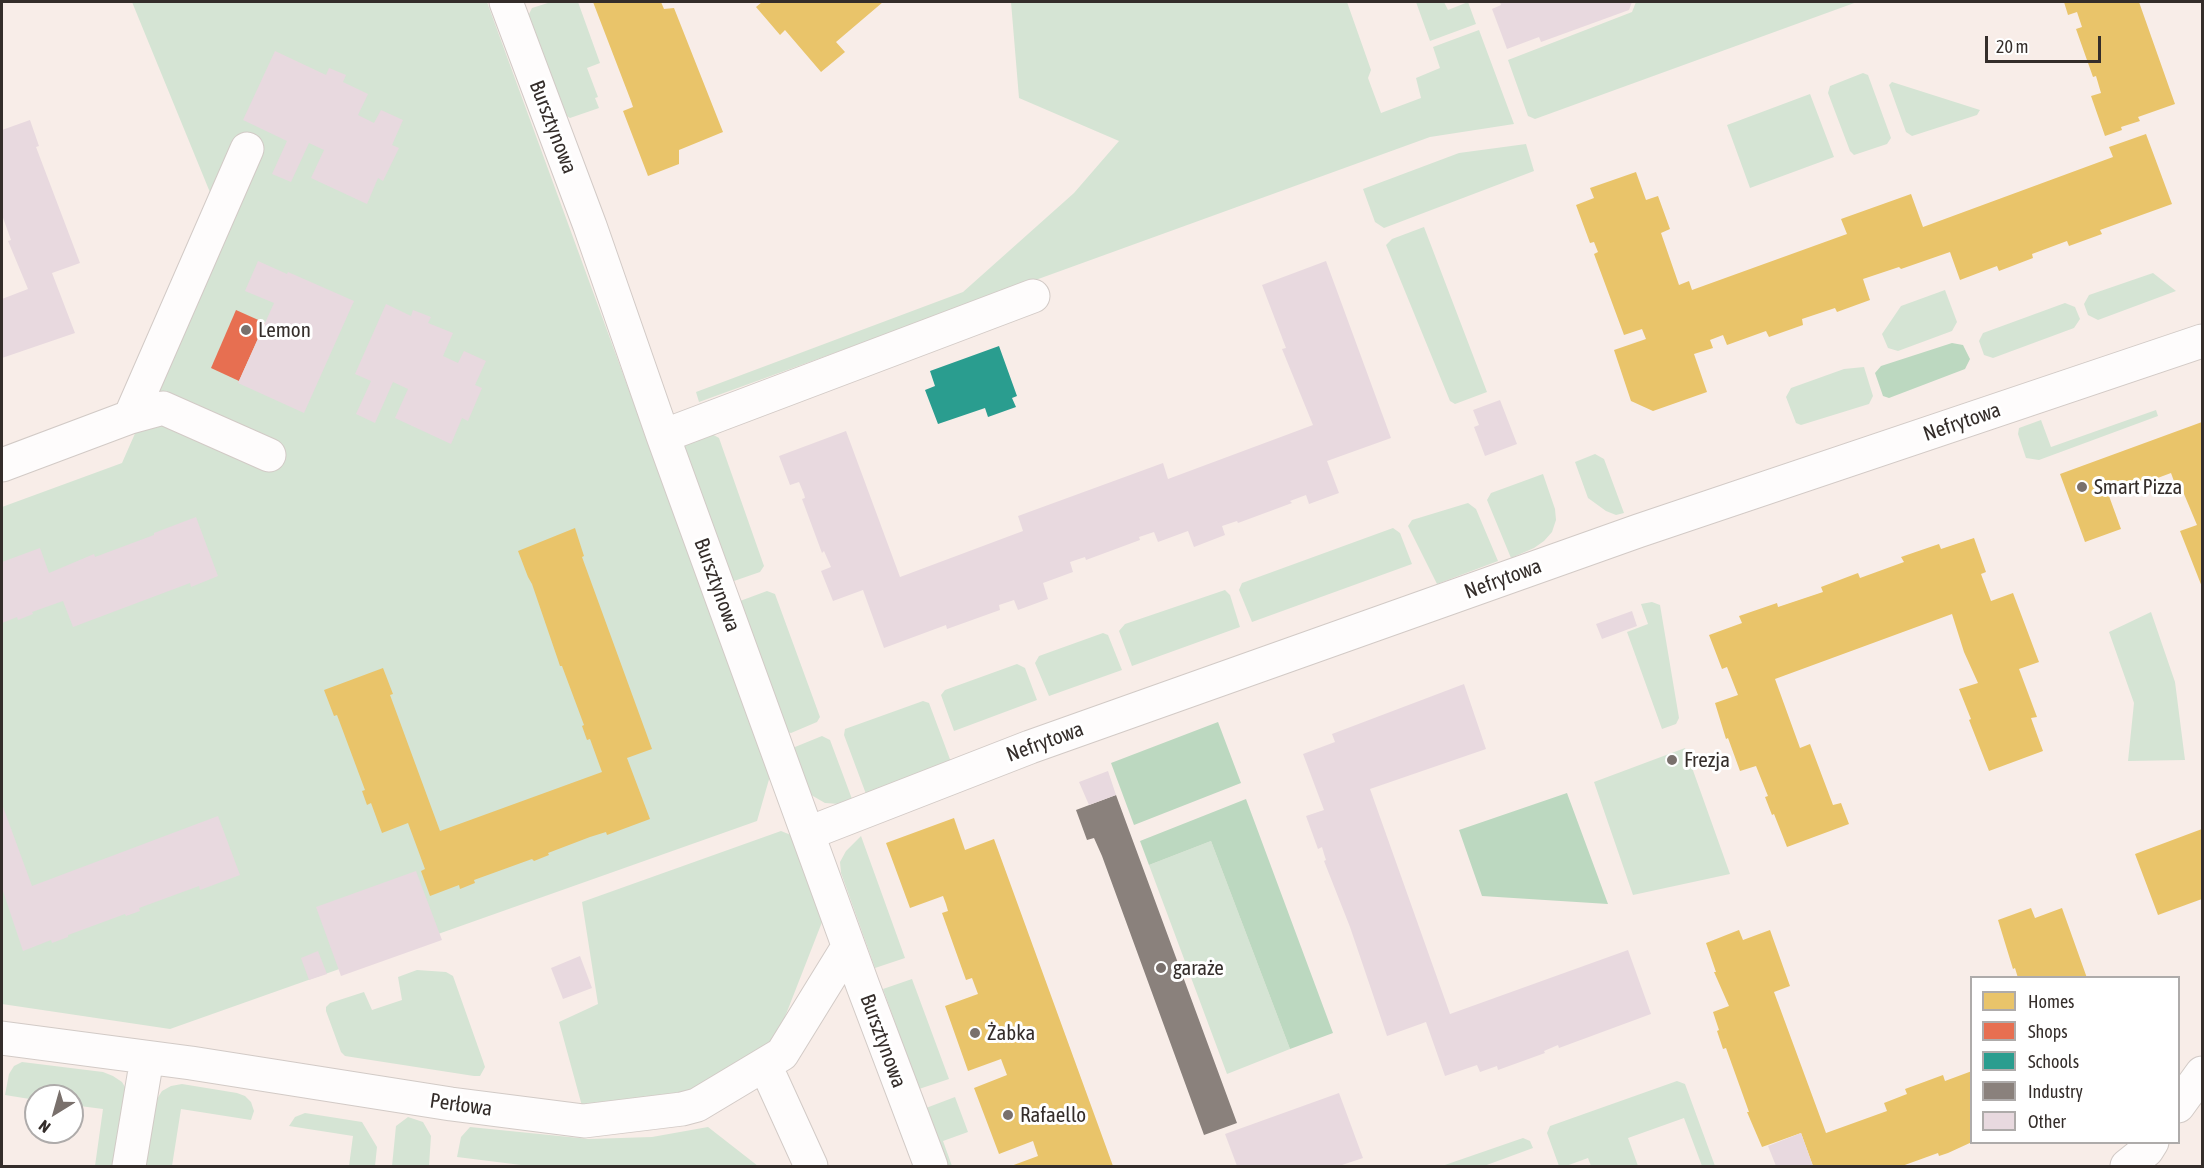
<!DOCTYPE html>
<html>
<head>
<meta charset="utf-8">
<style>
	body { margin:0 }
	#map { position:relative; width:2204px; height:1168px; overflow:hidden; background:#f8ede8; font-family:"Asap Condensed",sans-serif }
	canvas { display:block }
	.frame { position:absolute; inset:0; border:3px solid #342d2a; pointer-events:none }
	.legend { position:absolute; left:1970px; top:976px; width:210px; height:168px; box-sizing:border-box; background:#fff; border:2px solid #aeabaa; margin:0; padding:8px 10px; list-style:none; font-size:18px; color:#342d2a }
	.legend li { display:flex; align-items:center; gap:12px; height:30px }
	.legend b { width:30px; border:2px solid #aeabaa }
	.north { position:absolute; left:24px; top:1084px; width:60px; height:60px; box-sizing:border-box; background:#fff; border:2px solid #aeabaa; border-radius:50%; rotate:217deg; font-size:16px; font-weight:700; line-height:24px; text-align:center; color:#342d2a }
	.north::after { content:''; display:block; margin:auto; width:21px; height:27px; background:#79706c; clip-path:polygon(50% 0,100% 100%,50% 72%,0 100%) }
	.scale { position:absolute; left:1985px; top:36px; width:116px; height:27px; box-sizing:border-box; border:3px solid #342d2a; border-top:0; padding-left:8px; font-size:18px; line-height:21px; white-space:nowrap; color:#342d2a; -webkit-text-stroke:4px #fff; paint-order:stroke }
</style>
</head>
<body>
<div id="map">
<canvas width="2204" height="1168"></canvas>
<div class="frame"></div>
<ul class="legend">
<li><b style="height:16px;background:#e9c46a"></b>Homes</li>
<li><b style="height:16px;background:#e76f51"></b>Shops</li>
<li><b style="height:16px;background:#2a9d8f"></b>Schools</li>
<li><b style="height:16px;background:#8a817c"></b>Industry</li>
<li><b style="height:16px;background:#e8d9df"></b>Other</li>
</ul>
<div class="north">N</div>
<div class="scale">20 m</div>
</div>
<script>
const g = document.querySelector('canvas').getContext('2d');
g.lineJoin = 'round';
function paint(path, color) { g.fillStyle = color; g.fill(path, 'evenodd'); }
const shape = rows => new Path2D(rows.map(r => 'M' + r).join(''));
function trace(path, color, width, dash) { g.strokeStyle = color; g.lineWidth = width; g.lineCap = dash ? 'butt' : 'round'; g.setLineDash(dash || []); g.stroke(path); }
function drawText(font, color, halo, rows, align = 'center') {
  g.font = font + ' "Asap Condensed",sans-serif'; g.lineWidth = 6; g.setLineDash([]); g.textBaseline = 'middle'; g.strokeStyle = halo; g.fillStyle = color; for (const [text, x, y, turn = 0] of rows) {
    g.save(); g.translate(x, y); g.rotate((+turn || 0) * Math.PI / 180); g.textAlign = isNaN(turn) ? turn : align; if (halo) g.strokeText(text, 0, 0); g.fillText(text, 0, 0); g.restore();
  }
}
paint(shape([
	[132,2,487,2,770,776,757,821,170,1029,2,1004,2,507,122,463,225,229],
	[551,2,578,2,600,63,587,68,598,97,595,98,599,108,570,118,565,115,528,16,532,8],
	[1011,2,1347,2,1371,70,1368,78,1381,113,1421,98,1416,78,1440,68,1433,47,1479,30,1514,124,1430,137,699,402,696,392,963,292,1074,193,1119,141,1019,98],
	[1416,2,1444,2,1448,10,1468,2,1476,24,1430,41],
	[1636,2,1857,2,1535,119,1528,116,1508,60,1632,12],
	[1863,73,1868,75,1891,138,1887,144,1854,155,1850,151,1828,93,1830,86],
	[1892,82,1980,110,1977,115,1912,136,1906,132,1889,85],
	[1810,94,1834,157,1750,188,1727,125],
	[1526,144,1534,171,1384,228,1375,222,1363,189,1459,153],
	[1424,227,1487,392,1455,404,1450,401,1386,245,1392,239],
	[2153,273,2176,291,2098,320,2088,315,2084,304,2089,295],
	[1945,290,1957,322,1952,331,1898,351,1888,348,1882,334,1901,306],
	[2065,303,2075,307,2080,319,2074,328,1993,358,1984,355,1979,341,1983,333],
	[1864,367,1873,396,1869,404,1801,425,1796,423,1786,397,1791,388,1844,369],
	[2156,410,2158,416,2039,460,2026,458,2018,434,2019,428,2041,420,2051,447],
	[712,434,719,438,764,566,760,572,734,581,727,579,680,450,685,444],
	[1595,454,1604,459,1624,513,1616,515,1606,511,1588,498,1575,462],
	[1543,474,1555,509,1556,520,1552,532,1544,541,1534,548,1511,558,1487,500,1491,493],
	[1468,503,1476,509,1498,561,1437,584,1408,526,1412,520],
	[1393,528,1400,533,1412,564,1252,622,1239,590,1242,583],
	[1225,590,1230,595,1240,627,1132,666,1119,631,1125,624],
	[767,591,775,594,820,717,817,722,791,733,783,731,740,601],
	[1652,602,1660,605,1679,718,1676,724,1662,729,1627,632,1648,624,1641,604],
	[2151,612,2175,682,2185,760,2128,761,2134,703,2109,632],
	[1103,633,1108,635,1122,670,1049,696,1035,663,1039,656],
	[1017,664,1025,668,1037,700,954,731,941,695,945,690],
	[923,701,929,703,951,762,866,794,844,735,845,729],
	[822,736,830,740,852,799,839,804,825,803,806,792,792,757,795,747],
	[1685,748,1730,874,1633,895,1594,782],
	[781,831,796,837,824,917,774,1045,686,1094,582,1106,559,1022,598,1004,582,902],
	[861,836,905,958,875,968,841,873,840,862,846,851],
	[1211,841,1290,1049,1227,1074,1149,865],
	[417,970,446,972,453,976,483,1061,485,1067,480,1076,474,1076,345,1056,341,1052,326,1011,326,1007,330,1003,364,992,372,1010,402,1000,398,977],
	[912,979,949,1079,919,1089,883,989],
	[22,1062,103,1072,113,1076,122,1082,128,1092,117,1166,95,1166,103,1109,72,1105,72,1096,36,1096,36,1100,5,1095,9,1074,14,1066],
	[1677,1081,1685,1084,1715,1166,1702,1166,1684,1118,1628,1138,1638,1166,1591,1166,1588,1158,1566,1166,1559,1166,1547,1133,1550,1126],
	[182,1084,237,1093,245,1096,251,1102,254,1111,251,1120,181,1109,172,1166,145,1166,155,1102,162,1091,171,1086],
	[955,1097,968,1132,943,1141,952,1166,947,1166,926,1108],
	[305,1113,362,1122,377,1147,375,1166,349,1166,353,1136,289,1126,295,1117],
	[408,1117,423,1122,431,1136,429,1166,392,1166,396,1126],
	[470,1127,589,1139,652,1137,708,1127,758,1166,529,1166,457,1157,461,1137],
	[1523,1138,1530,1141,1533,1148,1484,1166,1442,1166]
]), '#d5e4d4');
paint(shape([
	[1952,343,1963,345,1970,359,1965,369,1889,398,1883,396,1875,373,1881,366],
	[1218,722,1241,783,1134,825,1111,763],
	[1567,793,1608,904,1482,896,1459,830],
	[1246,799,1333,1033,1290,1049,1211,841,1149,865,1140,841]
]), '#bcd8c0');
paint(shape([
	[593,2,661,2,664,9,674,8,723,132,679,150,679,164,648,176,623,111,633,107,631,101],
	[762,2,883,2,836,42,845,52,821,72,785,30,780,35,756,7],
	[2064,2,2139,2,2175,104,2138,117,2140,121,2121,127,2122,130,2105,136,2091,96,2101,93,2096,76,2093,77,2076,29,2082,27,2077,12,2068,15],
	[2146,134,2172,204,2100,230,2102,234,2069,246,2067,241,2032,254,2033,258,1999,271,1997,266,1960,280,1950,252,1901,269,1899,267,1863,279,1870,300,1837,312,1835,308,1802,319,1803,325,1769,337,1766,331,1727,345,1723,335,1710,340,1713,348,1694,354,1707,392,1653,411,1631,401,1614,350,1646,339,1642,329,1624,335,1594,254,1598,252,1594,242,1590,243,1576,205,1594,198,1590,188,1636,172,1646,200,1658,196,1670,229,1661,233,1679,285,1689,281,1692,290,1847,234,1841,219,1911,194,1923,227,2113,157,2109,147],
	[2202,422,2202,587,2180,531,2197,525,2184,494,2179,495,2171,473,2109,496,2121,529,2085,542,2060,474],
	[575,528,584,556,582,557,652,749,627,758,650,819,607,835,606,832,590,837,548,853,549,855,534,861,532,859,474,880,475,883,460,889,459,885,430,896,421,871,425,869,408,823,382,833,371,803,367,805,362,791,365,790,337,715,334,716,324,690,383,668,393,694,390,695,440,831,602,772,590,739,587,740,582,726,584,725,562,666,560,666,558,660,532,584,528,577,518,551],
	[1974,538,1986,572,1981,574,1991,601,2013,593,2039,662,2019,669,2037,717,2031,718,2043,751,1989,771,1969,720,1971,719,1959,689,1978,683,1964,652,1952,614,1775,679,1800,748,1810,744,1833,805,1841,803,1849,824,1787,847,1774,814,1772,815,1765,797,1768,796,1756,766,1740,771,1728,738,1726,739,1715,703,1738,695,1727,667,1722,669,1709,635,1742,623,1739,616,1777,603,1778,607,1823,592,1821,587,1858,573,1860,578,1904,562,1901,557,1939,544,1941,549],
	[954,818,965,850,994,839,1113,1166,1011,1166,1038,1156,1033,1141,999,1154,974,1088,1007,1075,1001,1059,968,1071,945,1006,978,994,972,978,966,980,942,913,948,911,946,904,943,896,910,908,886,843],
	[2202,829,2202,899,2158,915,2135,854],
	[2031,908,2035,918,2062,908,2087,978,2018,978,2015,968,2013,969,1998,920],
	[1739,930,1743,940,1770,930,1790,986,1774,992,1826,1133,1887,1111,1884,1103,1907,1094,1905,1089,1943,1075,1945,1081,1972,1071,1972,1142,1948,1153,1939,1156,1938,1153,1902,1166,1813,1166,1801,1133,1762,1147,1747,1112,1749,1112,1726,1048,1723,1049,1717,1031,1719,1030,1713,1012,1729,1006,1714,972,1716,972,1706,943]
]), '#e9c46a');
paint(shape([
	[236,310,265,323,239,381,211,368]
]), '#e76f51');
paint(shape([
	[999,346,1017,396,1012,398,1016,407,988,417,985,408,938,424,925,390,935,386,930,371]
]), '#2a9d8f');
paint(shape([
	[1116,795,1237,1123,1204,1135,1102,856,1094,838,1087,840,1076,810]
]), '#8a817c');
paint(shape([
	[1500,2,1632,2,1629,10,1541,42,1539,37,1507,49,1492,9,1501,5],
	[275,51,326,75,329,68,346,75,343,82,368,94,358,115,374,123,381,110,403,120,392,145,399,148,383,181,378,178,367,204,311,178,324,150,309,143,291,182,272,174,287,141,243,120],
	[30,120,39,146,36,147,80,263,52,273,75,333,2,358,2,299,28,289,8,241,11,240,2,215,2,130],
	[258,261,287,274,288,272,354,301,304,413,238,383,274,303,245,291],
	[1326,261,1391,438,1327,461,1339,493,1309,504,1306,495,1290,501,1292,503,1238,523,1237,521,1222,526,1225,535,1194,547,1188,531,1158,542,1154,532,1139,537,1140,540,1086,560,1085,557,1070,562,1073,572,1043,583,1048,599,1018,610,1014,600,999,605,1000,610,947,629,946,625,884,648,863,590,833,601,821,571,831,567,824,551,822,553,802,499,805,498,804,494,799,482,790,485,779,456,846,431,900,577,1023,531,1018,516,1163,463,1168,479,1313,425,1282,349,1286,348,1262,285],
	[386,304,411,316,413,310,431,317,428,323,453,333,443,356,458,363,464,351,486,361,475,385,482,388,468,421,462,418,451,444,395,418,408,389,393,382,375,423,356,414,371,381,355,374],
	[1500,400,1517,444,1485,456,1474,427,1479,425,1473,410],
	[196,517,218,576,191,587,190,583,73,627,63,601,32,612,33,614,18,620,17,617,2,623,2,562,40,548,49,573,94,554,95,557,154,535,154,533],
	[1632,611,1637,626,1602,639,1596,624],
	[1464,684,1486,749,1370,789,1450,1014,1628,950,1651,1014,1559,1048,1558,1045,1544,1051,1545,1053,1498,1070,1497,1066,1480,1072,1477,1065,1445,1076,1426,1022,1387,1036,1350,927,1324,861,1326,860,1324,854,1322,847,1318,849,1306,816,1324,810,1303,754,1335,742,1332,734],
	[1108,771,1116,795,1089,805,1079,782],
	[2,804,32,886,218,816,240,875,200,890,199,886,139,908,140,911,126,916,125,914,68,935,68,937,52,943,51,940,23,951,2,888],
	[416,871,442,940,341,976,316,907],
	[318,951,327,974,309,980,301,958],
	[580,956,592,988,563,999,551,968],
	[1339,1093,1363,1158,1339,1166,1237,1166,1225,1134],
	[1801,1133,1813,1166,1776,1166,1768,1146]
]), '#e8d9df');
const minor = shape([
	[506,2,590,226,663,436,863,986,931,1166],
	[247,149,130,417,163,408,269,455],
	[663,436,1033,296],
	[2,465,130,417],
	[809,833,1030,747,1638,531,2202,341],
	[2,1038,191,1063,451,1104,584,1121,682,1109,697,1105,782,1054,848,947],
	[765,1065,811,1166],
	[2178,1106,2202,1073],
	[129,1166,147,1058],
	[2127,1166,2147,1150,2152,1142]
]);
trace(minor, '#d2cac6', 35);
trace(minor, '#fefcfc', 33);
for (const [x, y, r, color] of [
	[246,330,6,"#79706c"],
	[2082,487,6,"#79706c"],
	[1672,760,6,"#79706c"],
	[1161,968,6,"#79706c"],
	[975,1033,6,"#79706c"],
	[1008,1115,6,"#79706c"]
]) { const dot = new Path2D(); dot.arc(x, y, r, 0, 2 * Math.PI); g.fillStyle = color; g.fill(dot); trace(dot, '#fff', 2); }
drawText('21px', '#342d2a', '#fff', [
	["Bursztynowa",553,127,69],
	["Nefrytowa",1962,422,-19],
	["Nefrytowa",1503,579,-20],
	["Bursztynowa",717,585,70],
	["Nefrytowa",1045,742,-20],
	["Bursztynowa",883,1041,70],
	["Perłowa",461,1105,8]
]);
drawText('21px', '#342d2a', '#fff', [
	["Lemon",258,330],
	["Smart Pizza",2094,487],
	["Frezja",1684,760],
	["garaże",1173,968],
	["Żabka",987,1033],
	["Rafaello",1020,1115]
], 'left');
</script>
</body>
</html>
